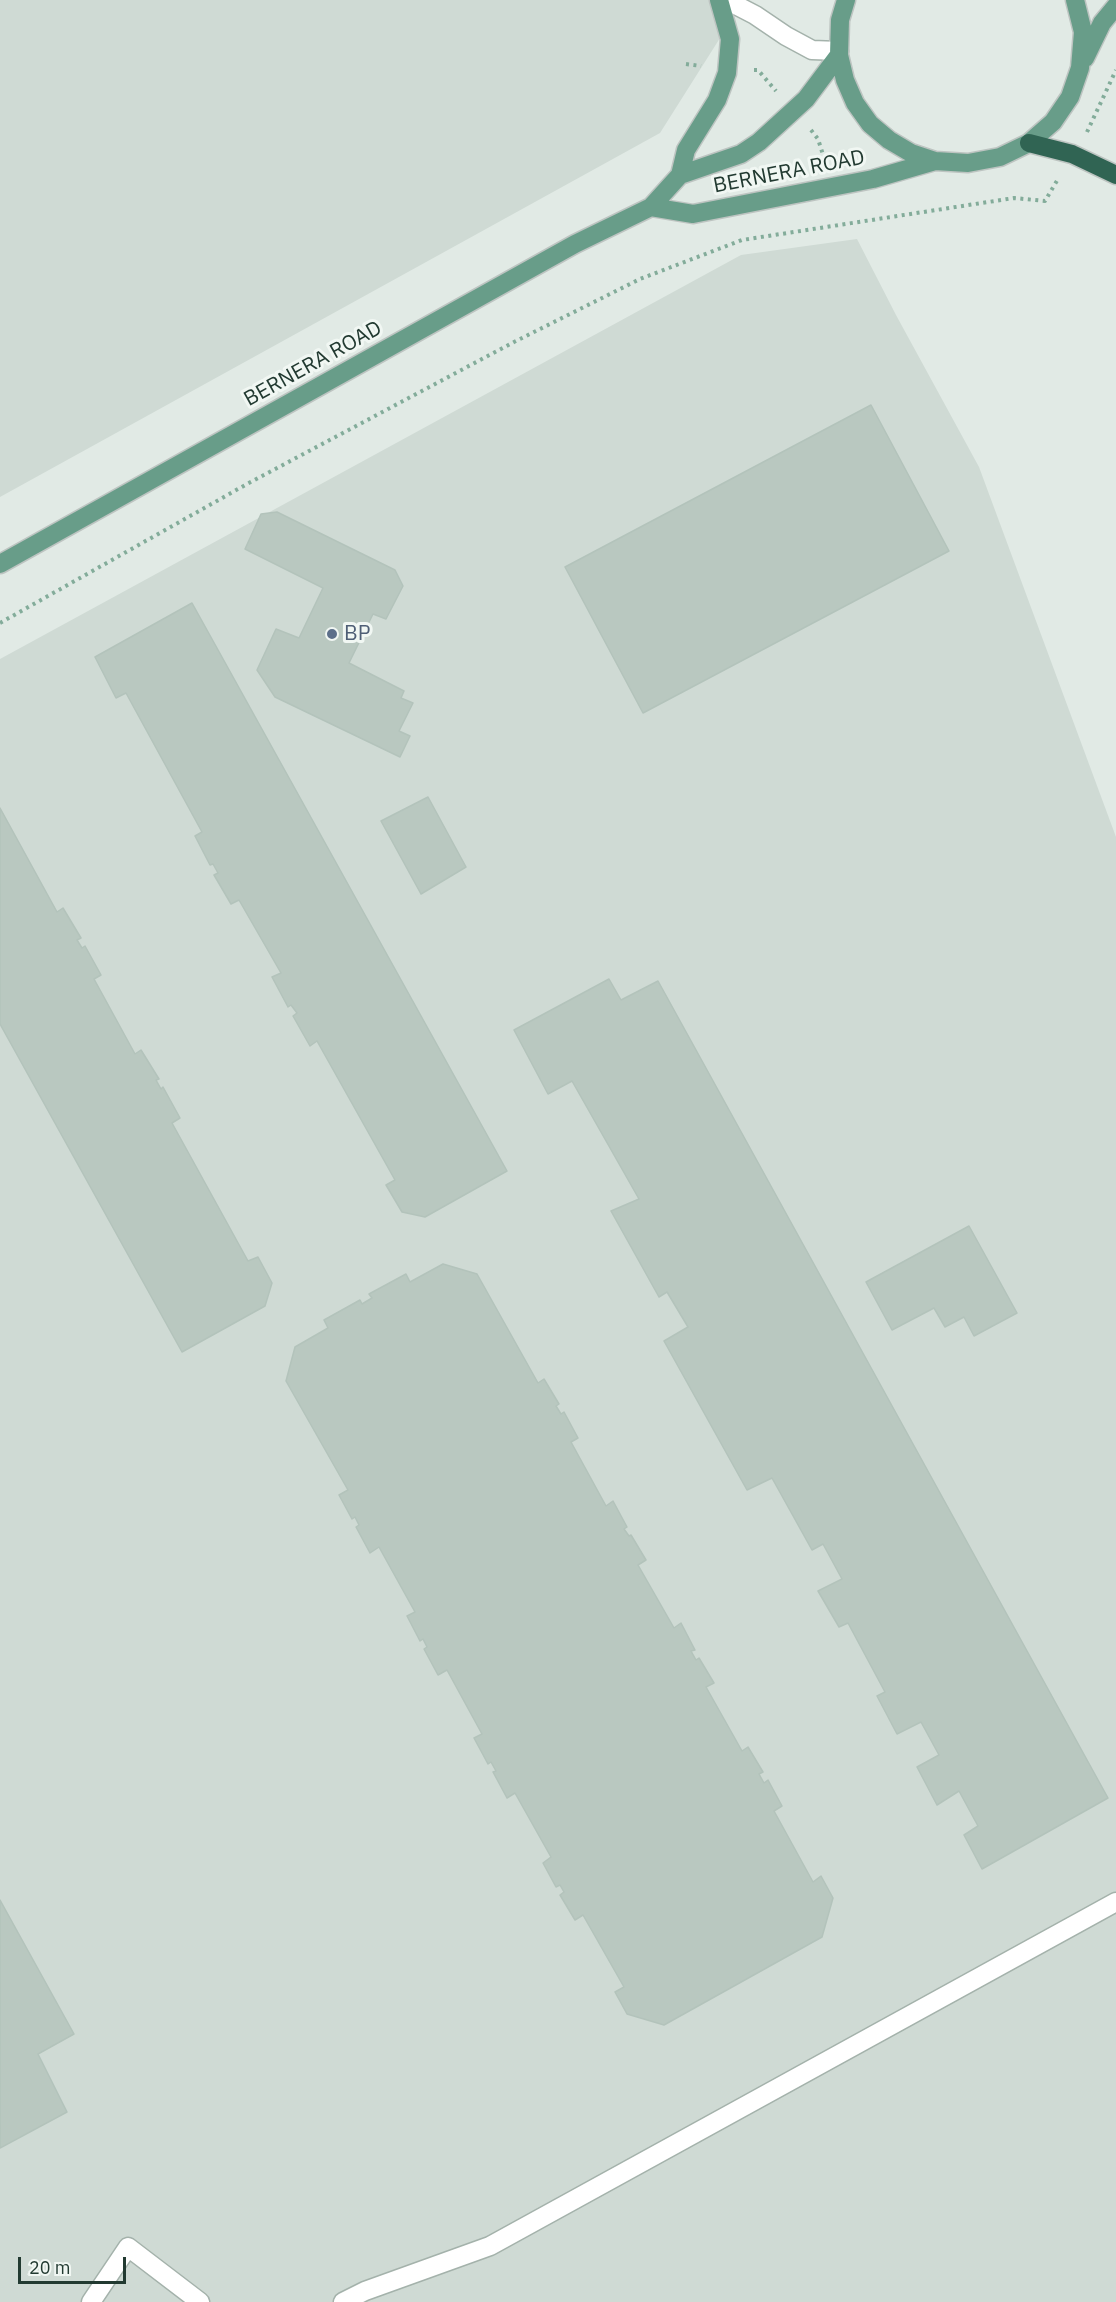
<!DOCTYPE html>
<html>
<head>
<meta charset="utf-8">
<style>
	body { margin:0 }
	#map { position:relative; width:1116px; height:2302px; overflow:hidden; background:#e1eae5; font-family:"IBM Plex Sans",sans-serif }
	canvas { display:block }
	.scale { position:absolute; left:18px; top:2257px; width:108px; height:27px; box-sizing:border-box; border:3px solid #223a31; border-top:0; padding-left:8px; font-size:18px; line-height:21px; white-space:nowrap; color:#223a31; -webkit-text-stroke:4px #f1f7f3; paint-order:stroke }
</style>
</head>
<body>
<div id="map">
<canvas width="1116" height="2302"></canvas>
<div class="scale">20 m</div>
</div>
<script>
const g = document.querySelector('canvas').getContext('2d');
g.lineJoin = 'round';
function paint(path, color) { g.fillStyle = color; g.fill(path, 'evenodd'); }
const shape = rows => new Path2D(rows.map(r => 'M' + r).join(''));
function trace(path, color, width, dash) { g.strokeStyle = color; g.lineWidth = width; g.lineCap = dash ? 'butt' : 'round'; g.setLineDash(dash || []); g.stroke(path); }
function drawText(font, color, halo, rows, align = 'center') {
  g.font = font + ' "IBM Plex Sans",sans-serif'; g.lineWidth = 6; g.setLineDash([]); g.textBaseline = 'middle'; g.strokeStyle = halo; g.fillStyle = color; for (const [text, x, y, turn = 0] of rows) {
    g.save(); g.translate(x, y); g.rotate((+turn || 0) * Math.PI / 180); g.textAlign = isNaN(turn) ? turn : align; if (halo) g.strokeText(text, 0, 0); g.fillText(text, 0, 0); g.restore();
  }
}
paint(shape([
	[0,0,744,0,660,133,0,497],
	[857,239,896,315,979,467,1116,837,1116,2302,0,2302,0,659,741,255]
]), '#cfdad4');
const building = shape([
	[871,405,949,551,643,713,565,567,871,405],
	[277,512,395,570,403,586,386,619,373,614,349,663,404,691,401,698,413,703,399,731,410,736,400,757,275,697,257,670,276,629,299,638,323,588,245,549,261,514,277,512],
	[192,603,507,1171,425,1217,402,1212,386,1185,395,1180,317,1041,310,1046,293,1016,297,1013,291,1005,288,1007,272,977,281,973,239,900,231,904,214,875,218,873,213,864,210,865,195,836,202,832,126,693,116,698,95,657,192,603],
	[428,797,466,867,421,894,381,821,428,797],
	[0,808,57,912,63,908,81,938,77,940,82,948,85,946,101,975,94,979,135,1054,141,1050,159,1079,156,1080,161,1089,163,1087,180,1118,172,1123,248,1261,258,1257,272,1283,265,1306,182,1352,0,1024,0,808],
	[609,979,621,1000,658,981,1108,1798,982,1869,964,1835,978,1826,959,1791,937,1805,917,1767,939,1755,921,1722,897,1734,877,1696,885,1692,848,1623,839,1627,818,1591,842,1579,823,1544,812,1550,772,1478,747,1490,664,1341,688,1327,667,1292,659,1297,611,1211,639,1199,572,1081,548,1094,514,1030,609,979],
	[969,1226,1017,1313,974,1336,964,1317,945,1327,934,1308,892,1330,866,1282,969,1226],
	[443,1264,477,1274,538,1383,544,1379,559,1404,556,1406,561,1414,564,1412,578,1438,571,1442,606,1506,613,1501,627,1527,624,1529,629,1536,631,1535,646,1560,638,1565,674,1628,681,1623,695,1650,691,1651,696,1660,699,1658,714,1683,706,1687,742,1751,748,1747,763,1772,759,1774,764,1783,768,1780,782,1806,774,1811,813,1882,821,1876,833,1898,822,1937,664,2025,627,2014,615,1992,624,1987,583,1915,575,1920,560,1895,564,1892,560,1885,556,1887,543,1863,551,1857,515,1793,507,1798,493,1772,496,1771,491,1762,488,1764,474,1738,482,1734,447,1670,438,1675,424,1649,427,1647,423,1639,420,1641,407,1616,415,1612,379,1547,370,1553,356,1527,359,1525,355,1517,352,1519,339,1495,348,1490,286,1381,295,1347,328,1328,324,1320,360,1300,362,1304,372,1298,369,1294,406,1274,410,1282,443,1264],
	[0,1900,74,2034,38,2054,67,2112,0,2148,0,1900]
]);
paint(building, '#b9c8c0');
trace(building, '#b3c3bb', 1.5);
const minor = shape([
	[726,0,755,15,786,36,812,50,839,51],
	[91,2302,128,2247,200,2302],
	[343,2302,365,2291,490,2246,1116,1902]
]);
const major = shape([
	[846,0,840,20,839,55,845,80,855,103,870,124,889,140,911,153,935,161,968,163,1000,157,1029,143,1053,122,1070,97,1080,68,1083,32,1075,0],
	[1085,58,1102,23,1116,6],
	[680,175,686,150,717,100,727,73,730,39,719,0],
	[651,207,693,214,873,179,935,161],
	[0,564,575,244,651,207,680,175,741,154,759,142,806,99,839,55]
]);
const highway = shape([
	[1029,143,1072,154,1116,175]
]);
trace(minor, '#a4b2ab', 21);
trace(major, '#bdc4c1', 21);
trace(highway, '#bdc4c1', 21);
trace(shape([
	[686,64,701,66],
	[754,70,758,70,776,91],
	[811,130,818,139,825,161],
	[1087,132,1116,70],
	[0,623,247,484,514,342,640,279,742,240,1014,198,1045,201,1058,179]
]), '#83ac9a', 4, [3, 4.5]);
trace(minor, '#fff', 18);
trace(major, '#689d89', 18);
trace(highway, '#306453', 18);
for (const [x, y, r, color] of [
	[332,634,6,"#5c6f8a"]
]) { const dot = new Path2D(); dot.arc(x, y, r, 0, 2 * Math.PI); g.fillStyle = color; g.fill(dot); trace(dot, '#f1f7f3', 2); }
drawText('21px', '#223a31', '#f1f7f3', [
	["BERNERA ROAD",789,172,-11],
	["BERNERA ROAD",313,364,-29]
]);
drawText('21px', '#4e5e75', '#f1f7f3', [
	["BP",344,634]
], 'left');
</script>
</body>
</html>
